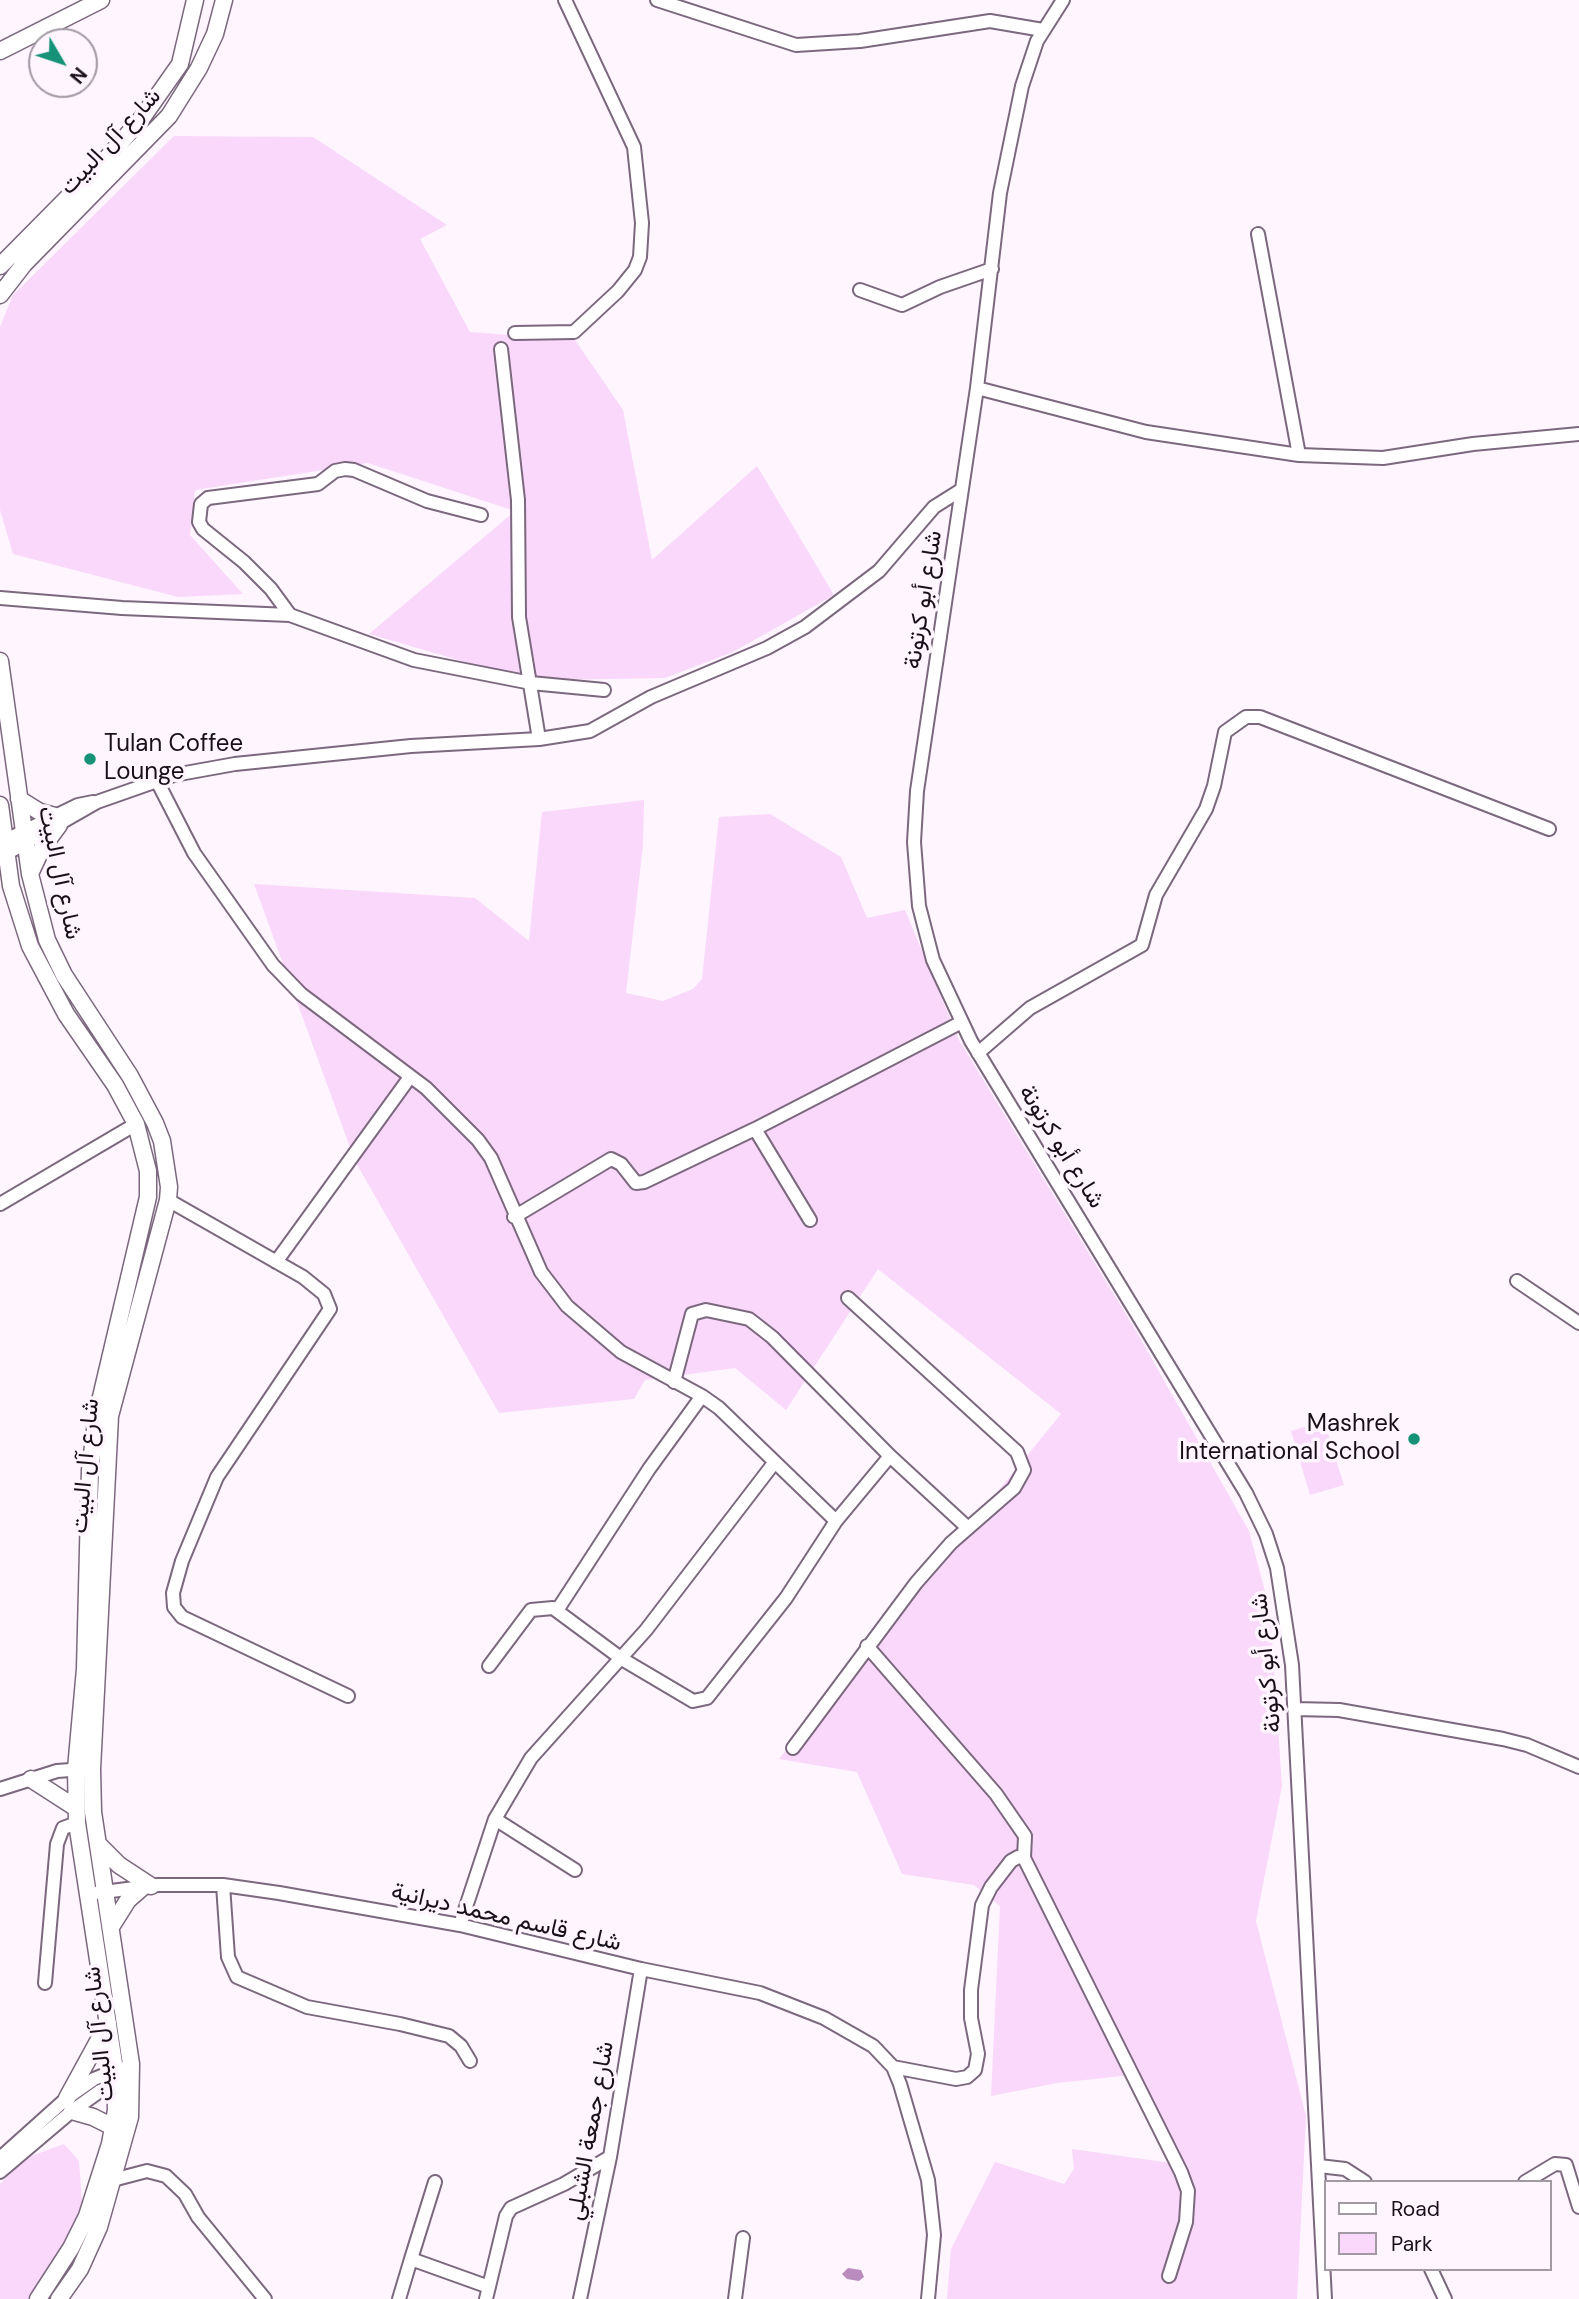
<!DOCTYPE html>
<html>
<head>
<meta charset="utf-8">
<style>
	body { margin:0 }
	#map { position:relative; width:1579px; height:2299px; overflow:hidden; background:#fef5ff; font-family:"DM Sans",sans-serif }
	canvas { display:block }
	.legend { position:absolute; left:1324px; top:2180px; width:228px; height:91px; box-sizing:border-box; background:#fef5ff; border:2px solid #a299a3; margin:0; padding:9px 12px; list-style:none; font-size:21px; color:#181019 }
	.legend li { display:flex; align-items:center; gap:14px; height:35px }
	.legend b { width:35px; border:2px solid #a299a3 }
	.north { position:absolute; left:28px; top:28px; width:70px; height:70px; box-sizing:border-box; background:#fef5ff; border:2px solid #a299a3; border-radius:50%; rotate:129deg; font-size:19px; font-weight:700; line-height:28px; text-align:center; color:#181019 }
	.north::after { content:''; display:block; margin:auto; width:24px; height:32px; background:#159278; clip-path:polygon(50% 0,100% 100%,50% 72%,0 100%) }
</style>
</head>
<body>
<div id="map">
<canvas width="1579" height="2299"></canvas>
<ul class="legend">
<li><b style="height:9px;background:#fff"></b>Road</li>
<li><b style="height:19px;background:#f9d8fb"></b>Park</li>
</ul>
<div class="north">N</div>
</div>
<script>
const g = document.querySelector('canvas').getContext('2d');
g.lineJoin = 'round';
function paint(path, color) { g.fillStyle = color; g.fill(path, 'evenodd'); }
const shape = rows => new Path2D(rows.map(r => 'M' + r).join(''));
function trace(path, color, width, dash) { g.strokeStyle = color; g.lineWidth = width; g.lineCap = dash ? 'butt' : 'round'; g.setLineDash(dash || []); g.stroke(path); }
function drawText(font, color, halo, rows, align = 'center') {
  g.font = font + ' "DM Sans",Vazirmatn,sans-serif'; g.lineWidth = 7; g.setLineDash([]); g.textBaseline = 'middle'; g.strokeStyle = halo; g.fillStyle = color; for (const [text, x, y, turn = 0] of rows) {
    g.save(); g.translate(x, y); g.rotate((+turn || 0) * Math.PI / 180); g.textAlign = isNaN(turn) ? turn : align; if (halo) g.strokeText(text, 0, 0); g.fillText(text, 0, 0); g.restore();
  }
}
paint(shape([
	[174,136,313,137,447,225,420,239,470,332,575,340,623,410,652,560,757,466,834,595,733,652,665,678,549,680,469,663,369,634,515,511,368,463,195,490,190,535,243,594,178,597,13,554,0,510,0,327,13,295],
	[644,800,643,845,626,993,663,1001,693,989,702,979,719,817,770,814,841,857,867,918,905,910,959,1040,1135,1329,1249,1531,1270,1610,1282,1786,1256,1921,1306,2116,1297,2299,947,2299,951,2249,995,2162,1064,2184,1074,2169,1072,2149,1178,2164,1130,2075,1057,2083,991,2096,1000,1906,974,1885,902,1874,857,1772,779,1759,1061,1414,878,1269,786,1410,735,1368,645,1380,634,1399,499,1413,355,1161,254,884,475,898,529,941,542,812],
	[1324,1421,1344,1485,1310,1495,1291,1431],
	[64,2144,79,2161,85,2245,63,2299,0,2299,0,2184,26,2158]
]), '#f9d8fb');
paint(shape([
	[848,2268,861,2270,864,2277,859,2281,847,2279,842,2274]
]), '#b98cbd');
const minor = shape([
	[657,0,796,45,860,41,990,21,1043,30],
	[1063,0,1037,41,1022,86,1000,193,977,388,917,791,914,842,919,906,933,960,971,1041,1246,1493,1266,1534,1277,1568,1292,1665,1325,2299],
	[1258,234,1299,455],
	[860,290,902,305,940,287,992,269],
	[515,333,574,332,618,291,635,270,640,257,642,223,634,147,565,0],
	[501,349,518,500,519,617,539,739],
	[977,388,1146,432,1299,455,1383,458,1473,444,1579,434],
	[0,598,122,608,290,615,414,660,531,683,604,690],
	[290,615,271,589,244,562,203,529,199,522,201,504,208,498,318,484,335,471,345,469,354,470,427,501,481,515],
	[156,779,194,853,273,965,301,994,426,1088,478,1140,491,1158,541,1272,567,1306,621,1352,702,1396],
	[4,841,78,805,93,802],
	[6,854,97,802,174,775,235,764,411,746,539,739,590,731,651,697,767,648,805,627,879,571,934,507,961,490],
	[978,1053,1030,1008,1142,945,1156,895,1206,809,1214,786,1225,732,1246,717,1260,717,1549,829],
	[755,1129,810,1220],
	[168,1200,303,1277,324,1294,330,1309,217,1477,182,1561,173,1593,174,1607,182,1617,348,1696],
	[0,1204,136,1124],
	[514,1217,611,1159,621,1164,636,1183,644,1182,755,1129,962,1022],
	[276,1262,410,1077],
	[1517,1281,1579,1323],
	[674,1382,692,1314,706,1310,749,1319,772,1337,890,1456,968,1528],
	[558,1609,649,1469,702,1396,719,1408,836,1521],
	[867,1646,996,1794,1025,1836,1024,1858],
	[489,1666,531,1610,553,1608,622,1659,693,1701,707,1698,786,1598,836,1521,890,1456],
	[1294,1709,1339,1710,1503,1739,1527,1745,1579,1767],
	[793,1748,916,1583,951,1543,1014,1488,1024,1470,1017,1452,848,1298],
	[0,1789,57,1771,84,1769],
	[495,1819,575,1870],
	[223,1885,228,1957,237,1977,307,2007,400,2024,449,2036,461,2046,470,2061],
	[88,1894,158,1885,223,1885,279,1893,460,1925,641,1969,760,1993,824,2018,873,2046,893,2067,900,2084,928,2180,934,2235,928,2299],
	[460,1925,495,1819,531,1758,646,1630,774,1463],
	[45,1983,57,1844,63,1828,77,1823],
	[893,2067,956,2079,967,2077,975,2070,978,2054,971,2018,971,1990,982,1905,991,1887,1011,1861,1018,1857,1024,1858,1181,2172,1188,2191,1186,2222,1169,2276],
	[0,2158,67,2098,94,2079,121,2068],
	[1319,2166,1345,2169,1365,2182],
	[0,2172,72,2111,100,2091,123,2081],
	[105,2182,147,2171,166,2176,185,2194,198,2217,265,2299],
	[435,2182,411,2259,489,2287],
	[1525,2182,1555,2164,1566,2165,1579,2207],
	[1431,2269,1445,2299],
	[399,2299,411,2259],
	[486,2299,506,2216,511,2208,564,2184,610,2157],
	[580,2299,610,2157,641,1969],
	[735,2299,743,2238]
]);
const tertiary = shape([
	[0,51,101,0],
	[0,266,109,156,142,118,180,64,195,0],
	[0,295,24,264,169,116,199,68,215,34,224,0],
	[0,661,30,874,47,940,64,975,130,1076,155,1123,162,1141,169,1187,168,1200,110,1416,92,1769,93,1812,131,2064,130,2117,99,2227,80,2269,59,2299],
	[19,799,40,812,55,816],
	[0,805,11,886,30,946,66,1014,115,1085,136,1124,148,1171,148,1197,97,1414,90,1470,85,1669,76,1769,77,1823,115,2070,116,2110,110,2144,87,2216,71,2248,38,2299],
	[30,874,42,848,59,825],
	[31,1779,76,1808],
	[98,1844,119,1865,151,1886],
	[111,1927,128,1900,144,1886],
	[67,2098,108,2023],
	[72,2111,93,2117,113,2127]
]);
trace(minor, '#7c687e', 16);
trace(tertiary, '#7c687e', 19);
trace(minor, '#fff', 12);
trace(tertiary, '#fff', 16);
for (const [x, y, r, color] of [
	[90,759,7,"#159278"],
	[1414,1439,7,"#159278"]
]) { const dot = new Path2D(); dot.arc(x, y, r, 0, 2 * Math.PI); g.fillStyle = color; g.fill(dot); trace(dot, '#fef5ff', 2.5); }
drawText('24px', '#181019', '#fef5ff', [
	["شارع آل البيت",111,142,-47],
	["شارع أبو كرتونة",924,600,-81],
	["شارع آل البيت",59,873,78],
	["شارع أبو كرتونة",1061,1147,58],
	["شارع آل البيت",86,1466,-85],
	["شارع أبو كرتونة",1267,1663,-96],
	["شارع قاسم محمد ديرانية",506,1918,13],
	["شارع آل البيت",100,2034,-96],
	["شارع جمعة الشبلي",591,2131,-80]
]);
drawText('24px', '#181019', '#fef5ff', [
	["Tulan Coffee",104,745],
	["Lounge",104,773],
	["Mashrek",1400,1425,"right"],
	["International School",1400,1453,"right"]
], 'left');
</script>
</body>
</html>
